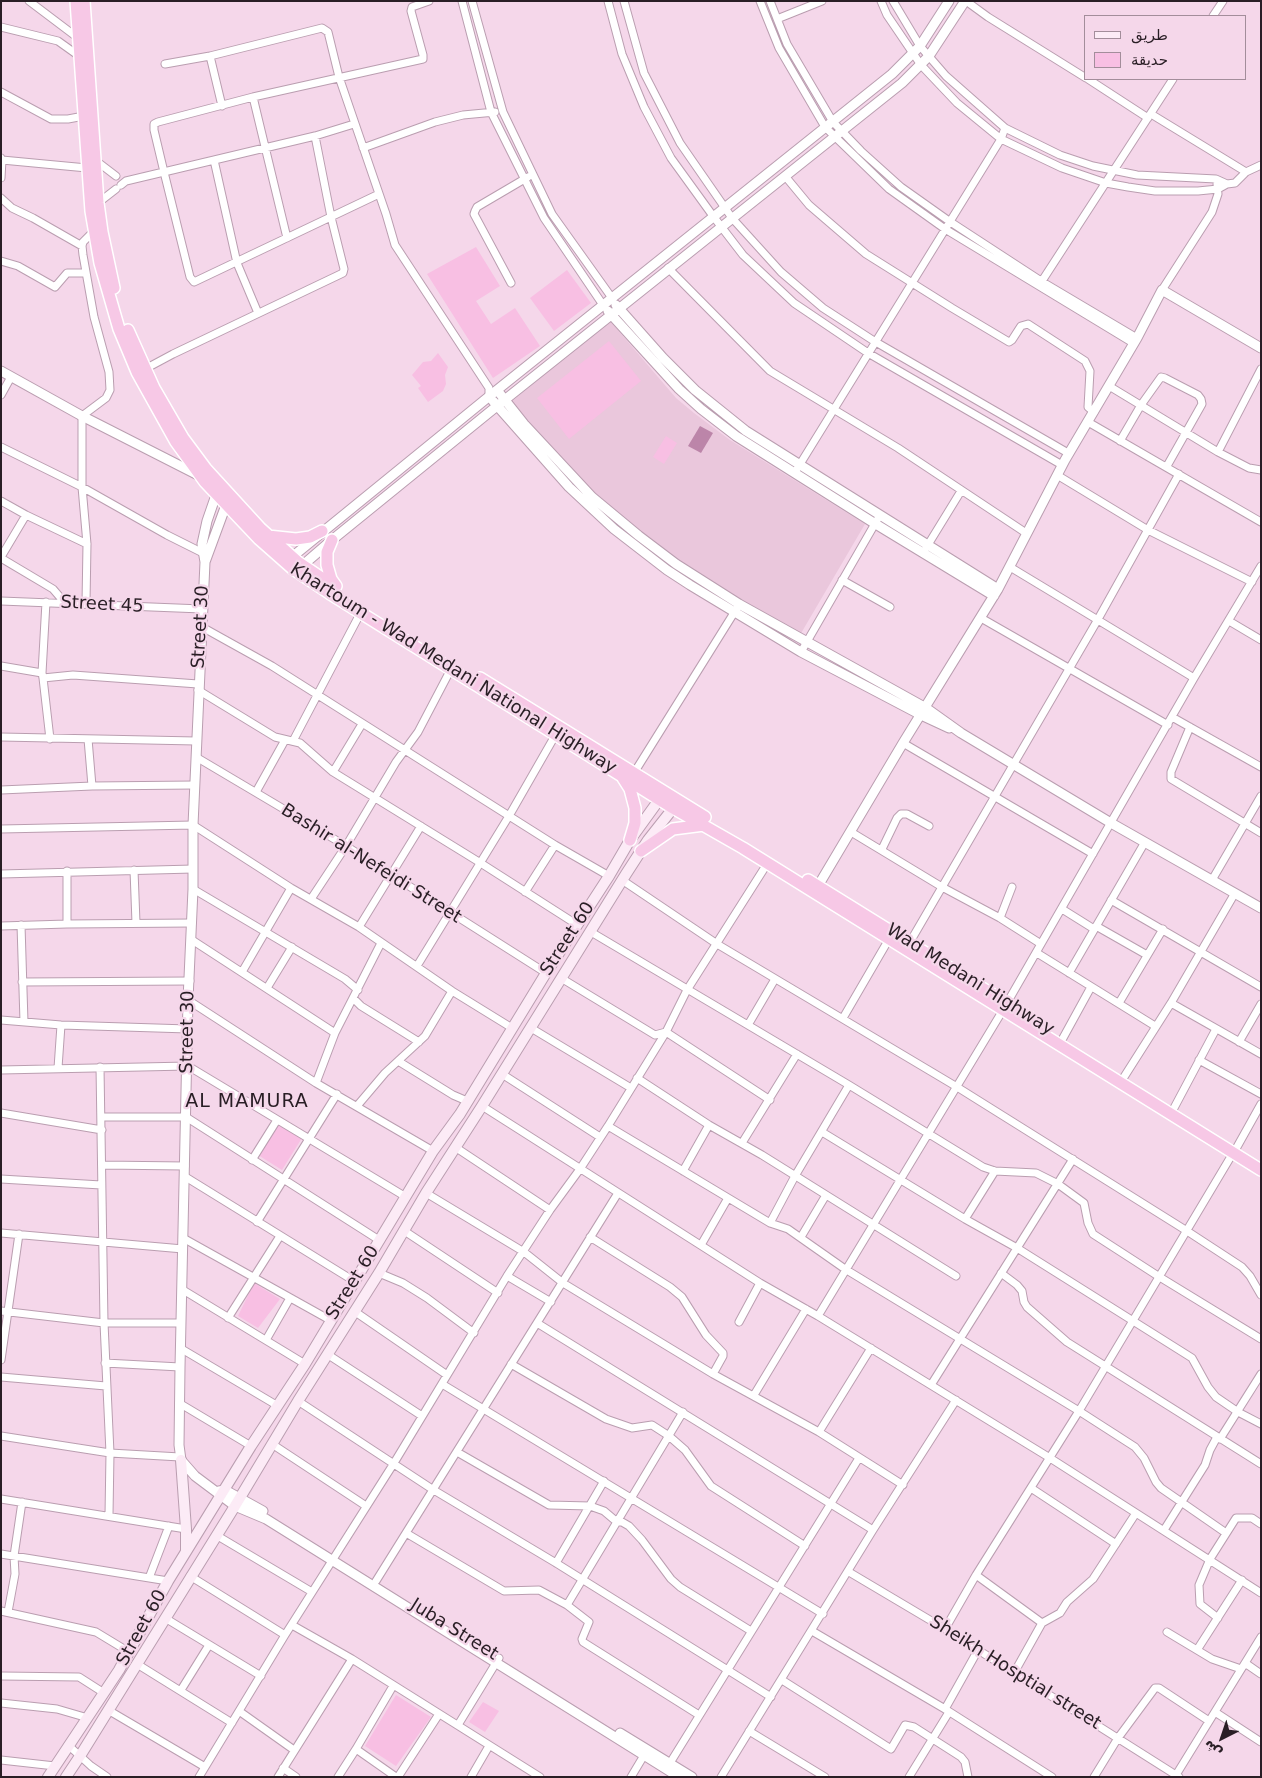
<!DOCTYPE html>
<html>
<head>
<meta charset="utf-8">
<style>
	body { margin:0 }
	#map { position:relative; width:1262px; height:1778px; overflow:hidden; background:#f5d7ea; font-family:"DejaVu Sans","Noto Naskh Arabic",sans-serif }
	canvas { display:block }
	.frame { position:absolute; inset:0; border:2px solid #291e25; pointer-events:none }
	.legend { position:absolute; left:1084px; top:15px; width:162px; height:65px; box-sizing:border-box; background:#f5d7ea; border:1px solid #a38d9b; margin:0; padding:6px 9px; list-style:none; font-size:15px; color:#291e25 }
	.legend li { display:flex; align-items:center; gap:10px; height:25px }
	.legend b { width:25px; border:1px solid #a38d9b }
	.north { position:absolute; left:1197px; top:1713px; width:50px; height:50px; -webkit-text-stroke:4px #f5d7ea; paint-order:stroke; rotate:221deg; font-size:14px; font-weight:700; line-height:20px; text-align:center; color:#291e25 }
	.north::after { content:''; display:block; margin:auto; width:18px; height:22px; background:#291e25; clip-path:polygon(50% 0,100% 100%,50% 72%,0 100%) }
</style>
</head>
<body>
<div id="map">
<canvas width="1262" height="1778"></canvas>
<div class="frame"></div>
<ul class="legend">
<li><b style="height:6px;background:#fcebf6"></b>طريق</li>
<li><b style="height:14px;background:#f8bfe3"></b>حديقة</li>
</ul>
<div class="north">ش</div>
</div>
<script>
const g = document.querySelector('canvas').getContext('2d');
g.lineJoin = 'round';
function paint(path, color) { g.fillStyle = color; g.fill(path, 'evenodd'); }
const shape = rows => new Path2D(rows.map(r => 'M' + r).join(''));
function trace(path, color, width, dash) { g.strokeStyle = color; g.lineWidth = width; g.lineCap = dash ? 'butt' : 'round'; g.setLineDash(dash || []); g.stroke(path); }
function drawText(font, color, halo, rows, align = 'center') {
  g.font = font + ' "DejaVu Sans",sans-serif'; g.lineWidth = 4.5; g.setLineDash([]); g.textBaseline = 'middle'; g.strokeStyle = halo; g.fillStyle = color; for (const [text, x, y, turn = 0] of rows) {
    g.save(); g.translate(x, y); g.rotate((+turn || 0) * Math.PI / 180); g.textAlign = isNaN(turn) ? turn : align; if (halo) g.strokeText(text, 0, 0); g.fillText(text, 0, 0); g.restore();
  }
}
paint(shape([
	[610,321,676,398,694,413,730,440,865,524,800,635,739,600,655,545,601,501,511,402]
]), '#eac7dc');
paint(shape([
	[476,247,500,286,476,301,491,324,515,308,540,346,493,378,427,274],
	[567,270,591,303,554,331,530,298],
	[609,341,641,381,569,439,537,398],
	[438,353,448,367,445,375,446,384,443,391,428,402,418,388,421,386,412,375,423,362,431,361],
	[666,436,677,443,664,464,653,457],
	[278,1123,302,1138,282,1170,258,1155],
	[254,1283,280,1299,258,1328,238,1316],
	[396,1695,431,1717,396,1766,365,1746],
	[483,1702,499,1711,485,1732,469,1722]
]), '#f8bfe3');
paint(shape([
	[700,426,713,433,701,453,688,446]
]), '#bc85a9');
const minor = shape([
	[29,1,78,38],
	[462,1,491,112,544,218,603,305],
	[472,1,503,112,552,214,612,298],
	[608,1,622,54,644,107,671,158,713,216,743,255,794,303,868,353,1062,465],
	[624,1,644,73,680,143,732,218,781,272,823,308,874,341,1068,453],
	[760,1,779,48,825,127,889,189,945,229,1133,343],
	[770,1,787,44,833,122,861,151,901,187,949,221,1041,281,1137,338],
	[881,1,887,15,921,65,957,103,1001,139,1062,168,1106,183,1128,187,1155,191,1198,191,1218,189,1227,184],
	[893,1,920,46,946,76,1005,128,1060,155,1093,166,1137,175,1216,179,1227,184,1235,183,1246,172,1261,165],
	[966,1,988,17,1086,78],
	[1213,16,1223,1],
	[777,19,822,1],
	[1,27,58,41,79,56],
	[210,56,222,106],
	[165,64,210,56,322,28,328,32,339,77,386,214,395,245,489,388,489,397],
	[1088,79,1148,118],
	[1,92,51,119,68,119,84,116],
	[253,97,287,238],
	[1151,114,1246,172],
	[363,148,435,122,463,115,495,112],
	[1,158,2,160,87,168],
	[95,160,116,176],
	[214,160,237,263,258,313],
	[785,176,809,205,866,254,952,308,1009,342,1012,340,1021,326,1028,324,1085,361,1090,371,1088,407,1094,412],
	[1,178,2,160],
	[121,185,126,181,315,136,354,124],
	[379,194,194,282,190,277,164,172,154,130,154,124,158,122,253,97,423,59,423,55,411,11,412,7,429,1],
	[1,198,12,208,33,218,82,246],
	[98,203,116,189],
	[1,261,18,266,55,287,67,273,86,273],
	[668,268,770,371,898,448,1026,533],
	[511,283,474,214,475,211,477,207,528,177],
	[1040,284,1173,79],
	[1162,290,1212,212,1218,194,1217,184],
	[145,369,173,354,343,273,344,269,331,217,315,136],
	[1109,386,1218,452,1249,468,1261,470],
	[1,395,11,377],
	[1088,422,1261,522],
	[1120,441,1141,405,1161,377,1165,378,1198,395,1201,399,1202,404,1167,466],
	[1,447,82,487,167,535,203,553],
	[1218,452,1261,369],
	[797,469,1001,139,1005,128],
	[1057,475,1148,530,1252,582],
	[1,501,26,515,87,544],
	[926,548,961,491],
	[1,557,26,515],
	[1,558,53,589,65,603],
	[1010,567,1194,678],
	[842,580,890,607],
	[1,601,202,609],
	[86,603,87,544,82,487,82,416,106,398,110,390,109,372,94,317,83,255,82,246,83,242,94,231],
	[981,618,1168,725],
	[1229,621,1261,640],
	[202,627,272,666,555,845,609,876],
	[801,652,880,515],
	[1,666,42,673,43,678,73,675,198,684],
	[42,673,46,602],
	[43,678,50,739],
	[198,690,275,737,300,743,333,772,479,862,576,924],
	[1172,717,1261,767],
	[1190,727,1171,772,1171,779,1261,833],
	[1,737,196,741],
	[88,739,92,786],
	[293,741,361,612],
	[903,743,1093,854],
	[196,757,346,846,546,973],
	[333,772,362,724],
	[634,773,737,608],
	[1,790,92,786,195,785],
	[256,792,285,740],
	[1,829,193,825,291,888,359,927,452,991,512,1028],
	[851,832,942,887,1000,918,1041,944],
	[882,849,897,818,901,814,907,814,929,826],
	[134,870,136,923],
	[67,871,67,924],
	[1,874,193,869],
	[622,880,717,944,957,1087,1187,1231,1242,1267,1250,1276,1261,1295],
	[1212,880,1261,796],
	[193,889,345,979,358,990],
	[525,892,555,845],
	[311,899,346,846,396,762,418,732,451,669],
	[1111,900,1261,987],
	[1062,909,1094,929],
	[1000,918,1012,887],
	[21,925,24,1022],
	[1,926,67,924,192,923],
	[1096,926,1147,955],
	[359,927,421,826],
	[591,932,849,1085,983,1167,995,1171,1036,1173,1058,1184,1084,1203,1088,1223,1093,1234,1158,1276,1261,1339],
	[192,940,335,1033],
	[910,942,1097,621,1179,474],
	[1037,953,1155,1026],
	[417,966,509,816,556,734],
	[242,972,291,888],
	[1069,973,1145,842],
	[561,978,655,1035,666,1032,770,1100],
	[22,982,190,981],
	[267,988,292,947],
	[353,998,361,1006,419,1042],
	[188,1000,316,1083,433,1151],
	[1007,1003,1194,678,1261,566],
	[1119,1003,1163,929],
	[1171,1003,1261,1054],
	[843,1018,889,939],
	[1,1020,61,1025,188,1029],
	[748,1025,775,979],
	[531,1028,631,1088],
	[1063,1038,1091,987],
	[1239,1042,1261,1004],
	[1199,1060,1261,1094],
	[398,1061,453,1095,467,1101],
	[100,1067,104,1323,110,1453,109,1515],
	[58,1068,61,1025],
	[1,1070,188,1066,406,1197],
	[502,1074,600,1137],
	[1124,1077,1171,1003,1235,893],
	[637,1078,709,1125,762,1155,956,1276],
	[316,1083,335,1033,381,943],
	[357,1106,385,1073,425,1036,452,991],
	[482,1106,760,1283,818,1316,1050,1458,1261,1593],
	[1174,1108,1216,1029],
	[1,1113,102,1130],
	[101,1117,186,1117,379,1240],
	[608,1126,770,1223,788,1229,845,1269,1079,1411,1135,1447,1144,1458,1156,1482,1161,1488,1226,1533],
	[822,1132,965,1219,1017,1248,1192,1358,1208,1387,1216,1397,1238,1412,1261,1424],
	[742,1143,797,1054],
	[455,1147,550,1210],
	[1237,1147,1261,1104],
	[252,1160,277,1120],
	[102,1165,185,1166],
	[683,1171,709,1125],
	[184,1176,354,1281],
	[1,1179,101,1185],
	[426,1193,524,1252,563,1283,713,1374,819,1432,903,1485],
	[965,1219,995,1171],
	[257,1222,337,1094],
	[770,1223,795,1176,849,1085],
	[403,1230,498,1293],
	[1,1233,183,1249],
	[590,1237,670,1287,682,1297,706,1335,723,1353,723,1356,713,1374],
	[801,1237,826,1195],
	[183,1238,330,1320],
	[701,1245,728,1198],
	[379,1273,403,1283,427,1298,474,1333],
	[1001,1273,1017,1285,1022,1291,1024,1302,1027,1307,1067,1342,1261,1464],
	[507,1276,551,1302],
	[183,1290,305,1364],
	[1,1311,104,1323,181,1323],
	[354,1311,447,1375],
	[818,1316,1003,1010],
	[228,1318,280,1236],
	[739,1322,760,1283],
	[537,1323,873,1530],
	[266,1340,290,1298],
	[180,1348,278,1406],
	[327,1354,422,1416],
	[1,1360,19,1234],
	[105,1363,180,1367],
	[511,1364,606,1419,632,1428,652,1425,669,1436,685,1450,711,1486,805,1546],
	[1,1377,106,1386],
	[442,1384,823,1614],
	[931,1385,1073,1159],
	[754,1395,806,1309],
	[298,1401,432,1489,556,1563,771,1697],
	[179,1403,251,1446],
	[819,1432,871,1348],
	[1,1436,110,1453,180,1457],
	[1220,1439,1261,1374],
	[272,1444,366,1506],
	[457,1452,549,1505,590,1506,604,1511,617,1522,622,1522,629,1526,642,1540,671,1579,680,1587,751,1631],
	[1031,1488,1116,1544],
	[1,1499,186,1529],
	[1164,1530,1205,1465,1210,1450,1217,1437],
	[406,1533,504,1591,539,1590,567,1605,589,1622,582,1639,583,1642,699,1715],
	[216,1535,312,1592],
	[1,1554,168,1581],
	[556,1563,604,1481],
	[849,1572,945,1629,1179,1777],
	[976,1575,1042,1623],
	[190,1576,285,1635],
	[149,1578,169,1526],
	[376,1581,618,1193],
	[567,1605,683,1412],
	[1,1611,96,1632,129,1652],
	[8,1612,15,1574,14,1556,22,1502],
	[165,1618,261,1676],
	[1218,1618,1200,1604,1199,1585,1210,1559,1236,1518,1252,1518,1261,1524],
	[292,1625,352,1659,540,1777],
	[945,1629,976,1575,1079,1411,1233,1153],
	[812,1631,945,1709,1052,1777],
	[1167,1632,1212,1659,1241,1669],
	[1197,1650,1242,1580],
	[1245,1663,1261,1674],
	[137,1664,232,1723],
	[1014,1673,1042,1623,1060,1613,1067,1602,1093,1579,1136,1513],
	[2,1676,79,1677,104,1693],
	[782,1680,891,1749,905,1725,914,1727,961,1757,965,1762,968,1777],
	[181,1690,209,1645],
	[1,1703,57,1709,88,1718],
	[945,1709,978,1650],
	[108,1710,205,1767],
	[239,1711,294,1750],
	[1215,1712,1261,1742],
	[458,1725,499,1658],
	[749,1731,825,1777],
	[68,1745,91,1766,107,1777],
	[356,1749,396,1777],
	[1,1760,55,1766],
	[670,1763,859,1458],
	[283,1768,296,1777],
	[1176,1775,1261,1637],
	[199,1777,285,1635,394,1463,507,1276,550,1210,580,1169,608,1126,666,1032,687,990,767,864],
	[278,1777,352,1659],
	[338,1777,356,1749,393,1686],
	[398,1777,439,1714],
	[471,1777,489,1746],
	[631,1777,646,1752],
	[721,1777,873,1530,956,1400],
	[909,1777,949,1712],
	[1094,1777,1118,1738,1155,1688,1159,1688,1209,1721]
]);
const tertiary = shape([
	[616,305,663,358,695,390,746,431,998,589],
	[608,311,679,389,701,409,736,436,874,523,994,596],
	[1,371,82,416,200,476],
	[497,390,524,424,592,497,639,536,676,564,739,604,926,708,961,733,1111,823,1261,908],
	[493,401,569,487,614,529,667,570,690,585,801,652,921,715,949,728],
	[216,495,207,521,202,544,205,562,193,825,193,889,188,1000,180,1367,179,1445,181,1460,195,1476,235,1506,266,1519,679,1777],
	[292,557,497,390,892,74,920,46,949,1],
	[205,562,226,505],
	[303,565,332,540,497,406,902,83,929,56,965,1],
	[818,886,903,743,998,589,1065,460,1137,338,1162,290,1261,348],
	[219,1491,225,1490,263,1511],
	[620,1733,692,1777]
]);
const secondary = shape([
	[181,1460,186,1529,186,1551],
	[48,1777,119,1670,168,1581,251,1446,305,1364,433,1151,460,1114,546,973,609,876,630,840,664,793],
	[66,1777,80,1756,235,1506,298,1401,379,1273,426,1193,482,1106,626,874,648,840,678,802]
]);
const trunk = shape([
	[76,1,91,211,100,263,119,329,137,372,176,442,205,482,259,539,293,569,329,593,673,808,743,848,1261,1170],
	[84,1,98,203,102,232,114,288],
	[128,330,154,388,183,438,206,469,260,528,298,562,335,587],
	[268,536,296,539,310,537,322,531],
	[332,540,327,552,327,565,331,579,336,586],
	[480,678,705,817],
	[623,778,630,789,635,808,635,823,630,840],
	[641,851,673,829,704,825],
	[808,880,1032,1019]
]);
trace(minor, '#ba9eb0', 9);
trace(tertiary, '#ba9eb0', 11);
trace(secondary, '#ba9eb0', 12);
trace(trunk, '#fff', 14);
trace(minor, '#fff', 7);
trace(tertiary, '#fff', 9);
trace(secondary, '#fcebf6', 10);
trace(trunk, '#f7c8e6', 11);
drawText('18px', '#291e25', '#f5d7ea', [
	["Street 45",102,605,3],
	["Street 30",201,627,-87],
	["Khartoum - Wad Medani National Highway",453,669,32],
	["Bashir al-Nefeidi Street",371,864,32],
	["Street 60",568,939,-57],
	["Wad Medani Highway",970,980,32],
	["Street 30",188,1032,-89],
	["Street 60",353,1283,-58],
	["Street 60",142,1628,-61],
	["Juba Street",454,1630,32],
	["Sheikh Hosptial street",1015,1673,32]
]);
g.letterSpacing = '1px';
drawText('19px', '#291e25', '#f5d7ea', [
	["AL MAMURA",247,1102]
]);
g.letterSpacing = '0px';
</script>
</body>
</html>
